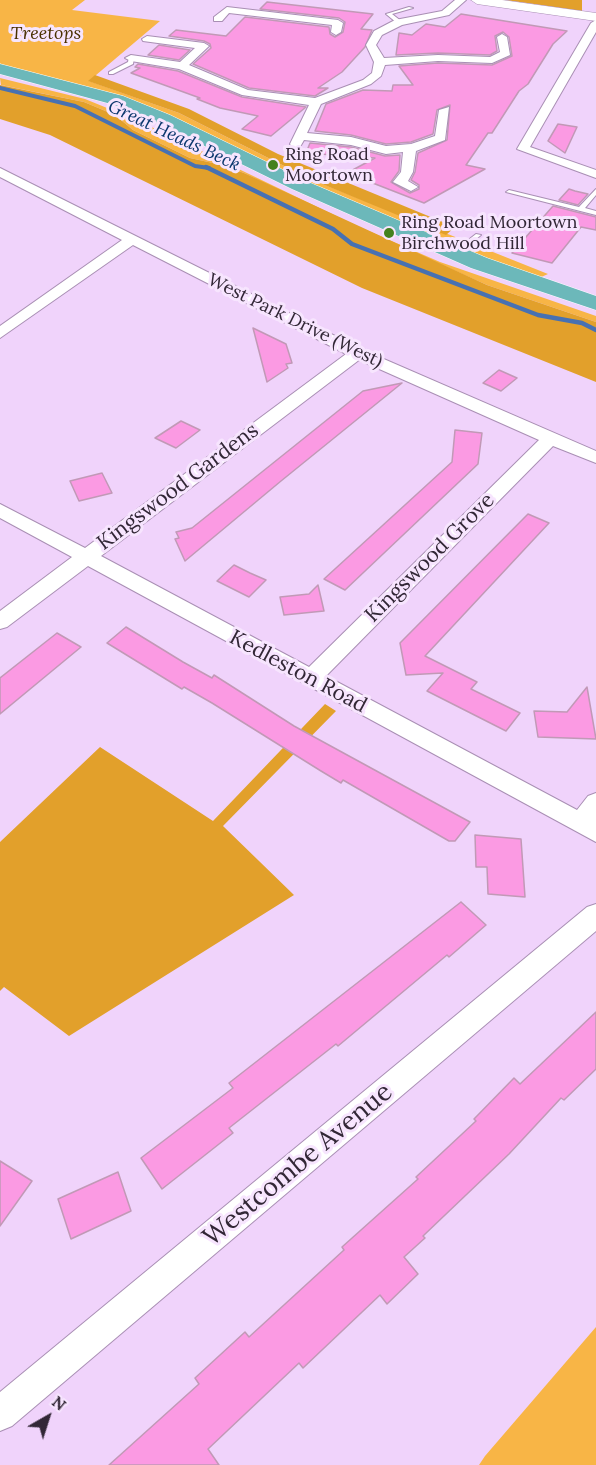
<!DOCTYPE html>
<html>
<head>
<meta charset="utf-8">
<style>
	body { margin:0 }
	#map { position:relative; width:596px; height:1465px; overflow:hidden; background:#f0d3fb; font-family:Lora,serif }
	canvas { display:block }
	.north { position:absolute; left:18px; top:1387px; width:60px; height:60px; -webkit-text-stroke:4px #f7e5fe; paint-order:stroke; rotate:39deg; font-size:16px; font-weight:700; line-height:24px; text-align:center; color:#322736 }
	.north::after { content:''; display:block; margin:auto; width:21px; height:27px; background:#322736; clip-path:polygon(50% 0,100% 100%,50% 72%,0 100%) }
</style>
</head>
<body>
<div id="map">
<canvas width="596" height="1465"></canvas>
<div class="north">N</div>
</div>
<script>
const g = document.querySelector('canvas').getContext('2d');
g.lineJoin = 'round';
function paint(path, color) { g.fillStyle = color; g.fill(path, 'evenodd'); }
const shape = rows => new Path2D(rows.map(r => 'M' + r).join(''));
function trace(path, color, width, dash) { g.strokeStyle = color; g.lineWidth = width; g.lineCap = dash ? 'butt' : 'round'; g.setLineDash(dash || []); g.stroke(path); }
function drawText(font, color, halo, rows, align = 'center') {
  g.font = font + ' Lora,serif'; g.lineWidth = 6; g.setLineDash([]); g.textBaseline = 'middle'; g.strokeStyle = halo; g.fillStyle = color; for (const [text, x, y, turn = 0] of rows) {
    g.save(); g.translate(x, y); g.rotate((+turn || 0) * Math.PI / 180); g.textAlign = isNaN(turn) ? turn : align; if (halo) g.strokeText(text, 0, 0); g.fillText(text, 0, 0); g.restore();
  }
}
paint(shape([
	[0,0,85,0,72,10,160,21,89,81,179,113,310,179,548,274,539,278,438,240,96,89,0,65],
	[0,78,85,99,139,121,357,226,440,262,596,316,596,322,487,285,304,203,244,173,222,165,190,158,133,130,115,115,84,102,1,85],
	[596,1327,596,1465,479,1465,485,1456]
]), '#f8b546');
paint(shape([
	[505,0,582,0,582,11,527,3],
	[95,75,189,109,278,154,455,227,446,235,310,179,179,113,88,81],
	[0,85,84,102,115,115,133,130,190,158,222,165,244,173,487,285,596,322,596,382,362,288,50,135,0,119],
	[325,704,336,711,223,826,294,895,69,1036,4,987,0,991,0,842,100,747,213,821]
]), '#e2a02b');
trace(shape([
	[0,88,75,106,195,166,209,168]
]), '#4771b2', 4);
trace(shape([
	[206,167,333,229,352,244,538,315,582,323,596,330]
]), '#4771b2', 4.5);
const building = shape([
	[267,2,373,14,361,29,372,30,365,47,342,72,318,88,328,88,315,96,249,88,193,64,211,48,210,44,204,41,169,36,176,30,226,36,245,17,329,27,330,34,335,37,343,32,345,22,339,18,260,9,267,2],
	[461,14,567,31,553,44,528,84,519,91,492,133,488,133,466,165,485,169,424,203,347,173,375,158,306,153,310,143,351,147,385,156,400,155,399,171,391,182,410,193,419,189,419,185,411,180,415,172,418,153,447,140,450,105,437,110,433,134,411,142,386,144,351,135,315,131,326,104,363,90,392,91,393,85,413,85,399,66,438,63,492,65,512,56,509,37,503,32,495,36,497,51,490,55,438,53,396,55,399,33,412,35,426,24,445,27,461,14],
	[159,45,190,50,179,60,148,55,159,45],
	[138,64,178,71,242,97,306,107,271,136,242,129,258,116,220,108,197,99,200,98,131,73,140,68,135,67,138,64],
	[558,124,577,127,565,153,548,141,558,124],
	[569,189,575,191,588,194,578,205,559,200,569,189],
	[553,206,596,217,596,230,581,227,552,263,512,253,553,206],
	[253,328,286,344,292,363,286,364,288,368,267,382,253,328],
	[499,370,517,378,501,391,483,383,499,370],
	[402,383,281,481,185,561,175,539,179,538,176,532,192,528,363,391,402,383],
	[181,421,200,430,176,448,155,438,181,421],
	[455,430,482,433,478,464,345,590,324,579,452,462,455,430],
	[102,473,112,493,79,501,70,481,102,473],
	[528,514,549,523,425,656,477,682,471,689,520,713,506,731,427,691,443,673,406,675,400,643,528,514],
	[234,565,250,573,266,580,249,597,217,581,234,565],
	[318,585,324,611,284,615,280,597,309,594,318,585],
	[126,627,183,662,212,678,214,675,294,726,470,822,455,841,449,841,343,780,341,783,321,771,212,703,184,687,182,689,107,643,126,627],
	[57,633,81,647,0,714,0,678,57,633],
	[587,687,596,739,538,737,534,711,567,712,587,687],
	[475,835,521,839,525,897,488,894,487,867,476,867,475,835],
	[461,902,486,925,449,957,447,955,338,1046,336,1044,229,1128,233,1133,162,1189,141,1158,233,1088,229,1083,461,902],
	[596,1012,596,1069,564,1100,561,1098,509,1154,423,1236,425,1238,404,1257,418,1274,387,1304,380,1295,303,1368,299,1363,208,1449,219,1465,109,1465,199,1384,195,1378,245,1332,249,1337,344,1250,342,1247,418,1179,416,1177,476,1121,474,1119,514,1078,520,1084,596,1012],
	[0,1161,32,1181,0,1226,0,1161],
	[118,1172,131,1211,71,1239,58,1199,118,1172]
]);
paint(building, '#fb9ae3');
trace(building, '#c199b6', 1.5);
const service = shape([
	[409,7,413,8,392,14,401,21,401,23,397,23,386,14,409,7],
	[129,57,134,58,133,64,113,74,109,74,109,72,128,62,129,57],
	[596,189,596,195,585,208,596,211,596,215,506,192,509,190,579,207,596,189],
	[476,234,481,235,457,254,453,254,453,252,476,234]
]);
const minor = shape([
	[455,0,466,0,449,15,402,25,382,35,376,45,384,58,438,55,490,57,500,52,497,37,502,34,507,37,510,55,492,63,438,61,385,65,381,76,371,84,321,104,307,133,351,137,386,146,411,144,435,136,439,110,449,107,445,140,416,151,413,172,408,181,418,187,411,191,393,182,401,172,403,152,386,154,351,145,304,140,300,147,292,147,290,144,309,105,242,95,179,69,131,61,125,58,131,55,180,62,195,48,143,41,142,39,147,36,204,43,209,46,189,65,248,90,315,98,363,80,372,73,374,62,366,45,374,31,395,20,442,11,455,0],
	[227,7,338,20,343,23,341,32,336,35,331,32,332,25,229,13,222,21,214,21,214,17,227,7],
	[596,20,596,32,530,147,596,170,596,178,517,149,591,23,596,20],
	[0,168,363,350,596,451,596,463,553,446,326,676,577,810,588,796,596,793,596,842,88,566,7,627,0,629,0,611,72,557,0,518,0,504,85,548,346,354,133,245,0,338,0,326,122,240,0,177,0,168],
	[359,360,539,440,309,667,101,556,359,360],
	[596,904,596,931,12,1426,0,1431,0,1392,587,907,596,904]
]);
const tertiary = shape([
	[471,0,502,0,596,13,596,21,477,4,471,0]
]);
const trunk = shape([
	[0,64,123,96,170,115,306,181,487,258,596,296,596,310,471,268,292,189,158,123,111,104,0,74,0,64]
]);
trace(service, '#a98fb4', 2);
trace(minor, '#a98fb4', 2);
trace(tertiary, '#a98fb4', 1);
trace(trunk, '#fff', 1);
paint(service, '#fff');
paint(minor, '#fff');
paint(tertiary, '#fff');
paint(trunk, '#6cb8ba');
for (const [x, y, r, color] of [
	[273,165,6,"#44811f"],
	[389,233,6,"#44811f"]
]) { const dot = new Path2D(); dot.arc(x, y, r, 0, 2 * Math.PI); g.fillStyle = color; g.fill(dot); trace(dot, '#f7e5fe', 2); }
drawText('italic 18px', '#4a3000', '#f7e5fe', [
	["Treetops",46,34]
]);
drawText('italic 18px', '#0b376d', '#f7e5fe', [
	["Great Heads Beck",174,136,25]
]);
drawText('18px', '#322736', '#f7e5fe', [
	["Ring Road",285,155],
	["Moortown",285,176],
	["Ring Road Moortown",401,223],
	["Birchwood Hill",401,244]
], 'left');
drawText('18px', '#322736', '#f7e5fe', [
	["West Park Drive (West)",295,321,26]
]);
drawText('21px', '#322736', '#f7e5fe', [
	["Kingswood Gardens",178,487,-37],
	["Kingswood Grove",430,558,-45],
	["Kedleston Road",298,672,28]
]);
drawText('26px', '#322736', '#f7e5fe', [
	["Westcombe Avenue",298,1165,-40]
]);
</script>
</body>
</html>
